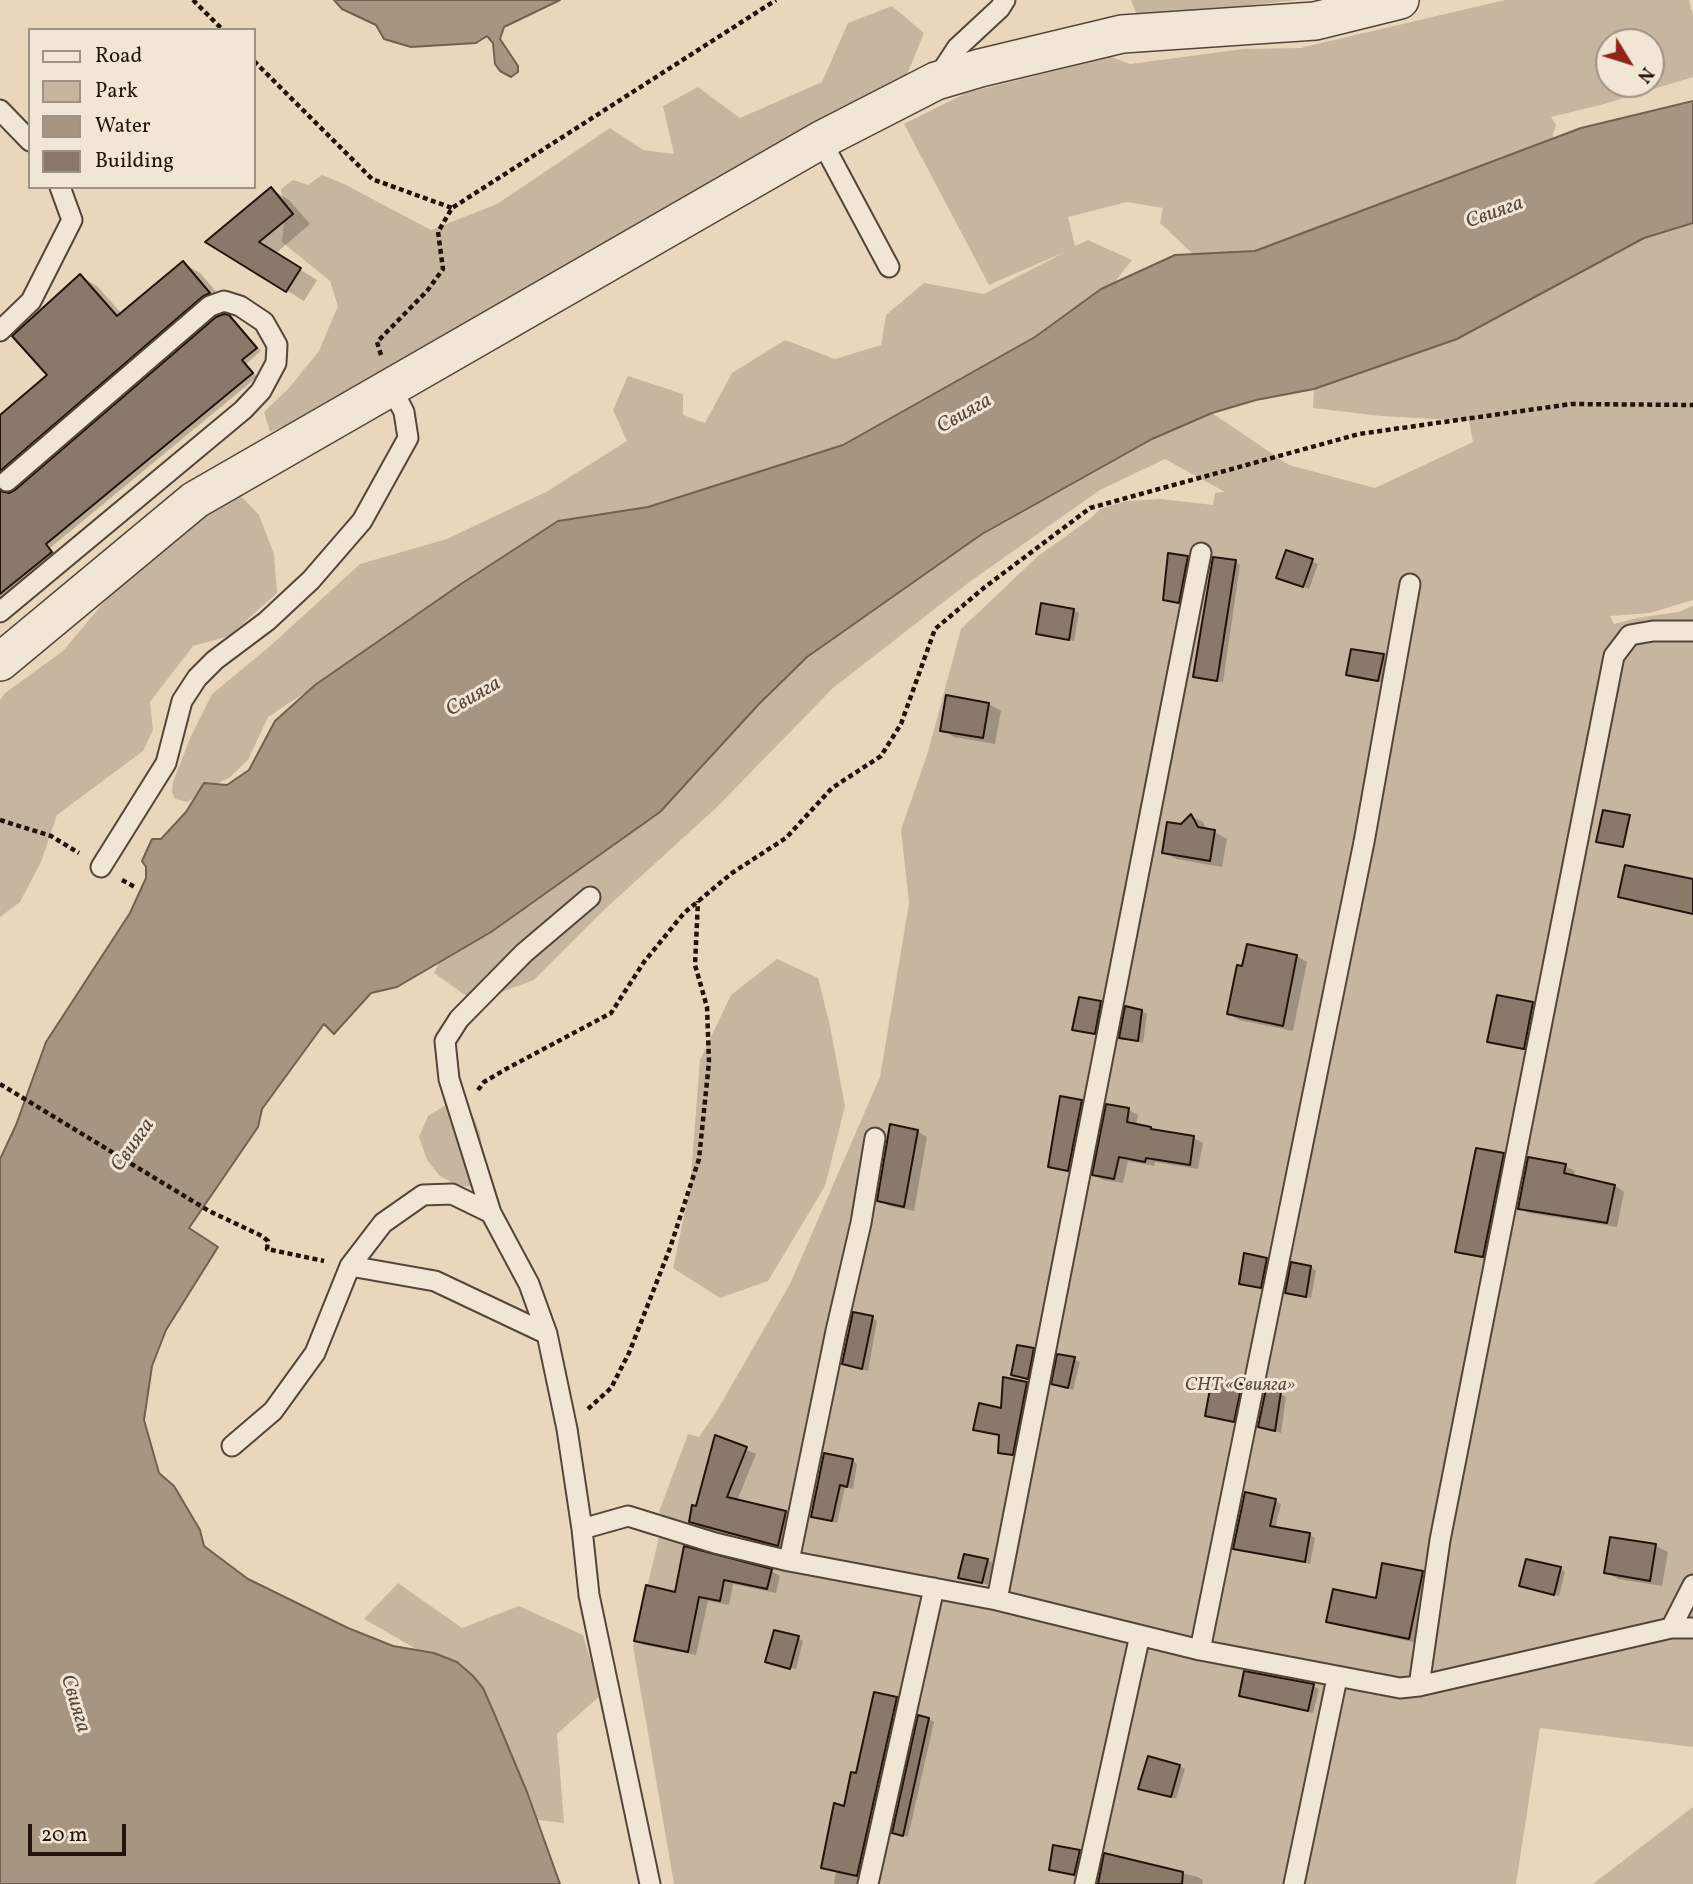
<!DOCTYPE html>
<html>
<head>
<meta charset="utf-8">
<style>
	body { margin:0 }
	#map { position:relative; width:1693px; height:1884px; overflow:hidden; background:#e9d7bd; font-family:Vollkorn,serif }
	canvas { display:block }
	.legend { position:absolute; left:28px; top:28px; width:228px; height:161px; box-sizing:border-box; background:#f1e5d4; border:2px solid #9f9184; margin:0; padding:9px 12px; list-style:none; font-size:21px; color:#23140b }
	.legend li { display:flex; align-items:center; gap:14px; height:35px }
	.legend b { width:35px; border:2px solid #9f9184 }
	.north { position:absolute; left:1595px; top:28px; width:70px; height:70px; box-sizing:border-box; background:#f1e5d4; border:2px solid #9f9184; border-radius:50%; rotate:128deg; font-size:19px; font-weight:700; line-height:28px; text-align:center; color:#23140b }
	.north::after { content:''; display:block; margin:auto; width:24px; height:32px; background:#8f2418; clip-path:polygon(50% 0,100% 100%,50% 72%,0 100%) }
	.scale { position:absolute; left:28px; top:1824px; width:98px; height:32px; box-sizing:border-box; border:4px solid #23140b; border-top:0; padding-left:9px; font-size:21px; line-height:24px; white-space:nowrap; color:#23140b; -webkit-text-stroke:5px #f1e5d4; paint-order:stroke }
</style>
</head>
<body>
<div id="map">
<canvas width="1693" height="1884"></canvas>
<ul class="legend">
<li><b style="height:9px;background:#f1e5d4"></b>Road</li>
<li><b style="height:19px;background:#c7b69f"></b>Park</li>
<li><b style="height:19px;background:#a69580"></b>Water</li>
<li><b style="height:19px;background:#8a7968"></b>Building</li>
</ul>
<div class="north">N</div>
<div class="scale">20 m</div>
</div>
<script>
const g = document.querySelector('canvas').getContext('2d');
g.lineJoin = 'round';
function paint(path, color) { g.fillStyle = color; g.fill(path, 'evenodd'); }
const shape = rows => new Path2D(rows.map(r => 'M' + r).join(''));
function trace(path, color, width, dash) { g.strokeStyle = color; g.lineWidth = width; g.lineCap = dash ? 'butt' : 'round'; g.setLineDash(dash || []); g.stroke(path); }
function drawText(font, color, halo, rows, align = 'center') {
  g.font = font + ' Vollkorn,serif'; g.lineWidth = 6; g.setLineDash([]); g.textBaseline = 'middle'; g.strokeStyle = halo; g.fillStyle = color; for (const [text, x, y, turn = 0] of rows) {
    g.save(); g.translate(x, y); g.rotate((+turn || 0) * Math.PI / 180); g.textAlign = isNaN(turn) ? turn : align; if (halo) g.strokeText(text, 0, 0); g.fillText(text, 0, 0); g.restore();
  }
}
paint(shape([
	[1131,0,1297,0,1138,18],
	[1505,0,1689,0,1693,16,1693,77,1604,104,1551,117,1556,125,1539,183,1214,274,1160,223,1163,208,1127,202,1068,217,1075,246,1088,240,1132,260,1070,338,885,438,402,629,268,717,248,760,229,778,207,788,188,802,175,799,172,792,173,782,191,736,212,694,269,647,360,564,447,539,546,492,627,441,613,410,628,376,683,394,683,415,705,423,732,373,785,340,835,359,881,345,886,315,924,283,984,294,1067,251,989,285,904,124,966,93,1111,57,1130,64,1243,49,1300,48],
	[1609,42,1651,42,1651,84,1609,84],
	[892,6,924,33,900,92,310,415,270,432,264,412,289,388,319,351,338,306,330,281,282,242,285,212,281,189,293,180,308,185,322,175,344,184,431,230,497,204,610,128,643,150,674,154,663,106,698,87,740,118,822,82,848,23],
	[1693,223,1693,600,1650,613,1610,616,1614,624,1637,618,1678,612,1693,606,1693,1747,1540,1728,1516,1884,674,1884,633,1646,664,1516,659,1512,688,1434,699,1437,718,1409,790,1284,880,1077,909,903,901,830,928,752,961,629,1038,556,1090,519,1100,509,1127,501,1161,499,1213,505,1215,493,1225,492,1165,459,1100,490,968,583,833,688,717,807,604,910,534,980,475,1002,434,973,440,961,491,932,575,871,694,777,758,705,807,657,982,534,1152,439,1212,413,1289,465,1375,488,1473,442,1469,421,1381,416,1313,408,1314,389,1457,339,1644,238],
	[240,495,259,515,274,554,277,593,229,636,193,646,150,702,153,730,143,751,57,815,41,862,20,902,0,917,0,700,5,693,63,651,136,564,199,511],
	[777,959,818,978,830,1026,845,1106,825,1186,768,1281,720,1298,673,1268,690,1188,700,1060,731,995],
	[449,1103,474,1118,480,1133,484,1168,471,1187,457,1185,440,1176,427,1160,419,1137,428,1116],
	[398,1583,462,1628,519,1606,583,1635,601,1695,557,1734,564,1823,538,1820,494,1766,432,1658,364,1619],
	[1693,1807,1693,1884,1593,1884,1602,1877]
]), '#c7b69f');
const water = shape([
	[334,0,560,0,504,27,500,39,518,66,518,72,511,77,500,71,495,64,493,43,487,36,476,43,411,47,384,39,376,25,342,9,334,0],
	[1693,101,1693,223,1644,238,1457,339,1314,389,1256,400,1212,413,1152,439,982,534,807,657,758,705,660,812,491,932,397,987,371,993,334,1034,324,1024,262,1109,258,1127,189,1228,218,1247,166,1330,152,1366,144,1420,159,1473,174,1486,200,1530,204,1546,248,1579,348,1628,393,1646,434,1653,457,1662,473,1676,483,1688,494,1713,527,1792,560,1884,0,1884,0,1159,16,1125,46,1042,130,913,146,878,146,867,142,861,152,839,161,839,186,812,204,783,227,785,249,770,275,721,315,685,461,584,558,521,648,507,843,445,1035,337,1101,289,1175,255,1255,251,1581,128,1693,101]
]);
paint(water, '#a69580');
trace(water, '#726151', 2);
paint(shape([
	[271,189,289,200,310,224,275,254,317,280,304,301,208,242],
	[183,263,200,273,226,303,16,481,13,490,0,482,0,417,49,375,80,276,97,286,122,314],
	[228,317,235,321,261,351,246,364,257,377,50,548,57,556,0,600,0,489,5,494,16,492],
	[1287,552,1318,564,1309,589,1287,581],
	[1187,558,1193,561,1184,605,1170,602,1165,599],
	[1235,562,1240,565,1223,682,1200,679,1195,676],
	[1074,610,1079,613,1074,641,1043,636,1038,633],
	[1383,656,1388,659,1384,683,1353,678,1348,674],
	[948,697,989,704,1001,711,995,744,954,737,942,730],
	[1191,816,1203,822,1207,831,1215,832,1227,839,1222,867,1176,859,1164,852],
	[1248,946,1297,956,1307,962,1293,1031,1239,1020,1229,1014],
	[1498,997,1533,1003,1538,1006,1530,1051,1495,1044,1489,1041],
	[1101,1003,1106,1006,1100,1036,1074,1029],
	[1142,1011,1147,1014,1143,1043,1121,1037],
	[1081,1102,1087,1105,1074,1170,1053,1166,1053,1168,1050,1166],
	[1129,1110,1138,1115,1136,1126,1194,1138,1203,1143,1198,1169,1155,1162,1154,1166,1128,1161,1123,1183,1103,1180,1094,1175],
	[917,1131,927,1137,914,1211,889,1206,879,1200],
	[1503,1154,1508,1157,1488,1259,1462,1254,1457,1251],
	[1565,1166,1575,1171,1573,1177,1615,1186,1624,1192,1617,1227,1529,1213,1520,1208],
	[1267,1259,1272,1262,1266,1290,1241,1283],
	[1311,1267,1316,1271,1311,1298,1287,1292],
	[872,1318,877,1321,868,1371,849,1366,844,1363],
	[1033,1350,1038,1353,1033,1381,1013,1374],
	[1074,1359,1080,1362,1073,1390,1053,1384],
	[1026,1383,1032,1386,1018,1457,1006,1455,1000,1452,1001,1436,975,1429,1003,1410],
	[1241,1386,1246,1389,1239,1424,1207,1415],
	[1280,1394,1286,1397,1281,1433,1260,1426],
	[716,1437,756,1454,737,1501,786,1513,795,1518,787,1550,700,1527,691,1521,698,1508],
	[852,1460,857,1464,853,1489,845,1487,837,1523,813,1516],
	[1275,1501,1281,1504,1275,1529,1310,1535,1315,1538,1310,1564,1240,1551,1235,1548],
	[1612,1539,1656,1546,1668,1552,1662,1586,1618,1579,1606,1572],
	[685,1548,771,1571,780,1576,776,1593,733,1584,729,1605,708,1601,696,1655,644,1645,636,1640,676,1594],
	[987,1560,993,1563,988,1585,960,1577],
	[1560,1568,1565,1572,1559,1596,1521,1586],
	[1422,1574,1431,1579,1417,1643,1336,1625,1328,1621,1377,1600],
	[798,1638,803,1641,796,1669,767,1662],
	[1313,1686,1319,1689,1313,1713,1241,1695],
	[897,1698,902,1702,863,1884,834,1884,836,1872,823,1867,857,1775],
	[929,1719,934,1722,908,1837,894,1832],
	[1179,1766,1185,1769,1176,1799,1140,1788],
	[1079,1852,1085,1855,1080,1877,1050,1869],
	[1106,1855,1198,1877,1203,1880,1202,1884,1099,1884]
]), '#0003');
const building = shape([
	[271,187,293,214,259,242,301,268,286,292,205,242,271,187],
	[183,261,210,293,202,297,0,471,0,415,47,375,12,336,80,274,117,316,183,261],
	[224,314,229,315,257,348,242,360,253,373,46,544,52,552,0,594,0,491,9,493,15,490,216,317,224,314],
	[1286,550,1313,559,1303,587,1276,578,1286,550],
	[1168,553,1188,556,1179,603,1163,600,1168,553],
	[1213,557,1236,560,1217,681,1193,677,1213,557],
	[1041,603,1074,609,1069,640,1036,634,1041,603],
	[1351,649,1384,654,1378,681,1346,675,1351,649],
	[946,695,989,703,983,738,940,731,946,695],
	[1603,810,1630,815,1623,847,1596,842,1603,810],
	[1191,814,1198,827,1215,830,1210,861,1162,853,1167,822,1181,824,1191,814],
	[1625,865,1693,879,1693,914,1618,897,1625,865],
	[1247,944,1297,955,1283,1026,1227,1014,1237,965,1242,966,1247,944],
	[1497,995,1533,1002,1524,1049,1487,1042,1497,995],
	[1079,997,1101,1001,1095,1034,1072,1030,1079,997],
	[1125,1006,1142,1010,1138,1041,1119,1038,1125,1006],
	[1060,1096,1082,1100,1068,1171,1048,1167,1060,1096],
	[1106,1104,1129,1108,1127,1122,1151,1127,1151,1129,1194,1136,1190,1165,1146,1158,1145,1162,1119,1157,1114,1179,1092,1175,1106,1104],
	[890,1124,918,1130,904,1207,877,1201,890,1124],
	[1476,1148,1504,1153,1483,1257,1455,1252,1476,1148],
	[1528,1157,1566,1164,1564,1173,1615,1185,1607,1223,1518,1209,1528,1157],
	[1244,1253,1267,1258,1261,1288,1239,1284,1244,1253],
	[1291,1262,1311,1266,1306,1297,1285,1293,1291,1262],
	[853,1312,873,1316,862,1369,842,1364,853,1312],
	[1017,1345,1034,1348,1028,1379,1011,1375,1017,1345],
	[1057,1354,1075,1357,1068,1388,1051,1384,1057,1354],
	[1003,1377,1027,1382,1013,1455,998,1453,999,1435,973,1430,979,1403,1001,1408,1003,1377],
	[1212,1378,1242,1384,1234,1422,1205,1416,1212,1378],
	[1266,1389,1281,1392,1275,1431,1258,1427,1266,1389],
	[715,1435,747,1447,727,1497,786,1511,778,1546,689,1522,692,1505,696,1506,715,1435],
	[824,1453,853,1459,847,1487,840,1485,832,1521,811,1517,824,1453],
	[1245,1492,1276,1499,1270,1526,1310,1533,1305,1562,1233,1549,1245,1492],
	[1610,1537,1656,1544,1650,1581,1604,1573,1610,1537],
	[684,1546,772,1569,767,1589,724,1580,720,1601,699,1597,688,1652,634,1641,646,1585,675,1592,684,1546],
	[964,1554,988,1559,982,1583,958,1578,964,1554],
	[1526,1559,1561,1567,1554,1595,1519,1586,1526,1559],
	[1382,1563,1423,1571,1409,1639,1326,1622,1333,1589,1376,1598,1382,1563],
	[774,1630,799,1636,790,1669,765,1662,774,1630],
	[1244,1671,1314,1684,1308,1711,1239,1696,1244,1671],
	[874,1692,897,1697,857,1876,821,1868,834,1803,844,1806,851,1772,856,1773,874,1692],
	[918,1715,929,1718,903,1836,892,1833,918,1715],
	[1148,1756,1180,1765,1171,1797,1138,1789,1148,1756],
	[1053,1845,1080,1850,1074,1875,1049,1870,1053,1845],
	[1104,1853,1183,1872,1182,1884,1098,1884,1104,1853]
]);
paint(building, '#8a7968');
trace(building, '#23140b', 2);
const service = shape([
	[938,77,957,48,1000,8,1005,0],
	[0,110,30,141],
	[821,140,889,267],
	[0,331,31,301,72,220,60,187],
	[0,612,243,410,261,391,276,363,277,345,264,322,240,306,224,301,210,306,7,481],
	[101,867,166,763,182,701,197,678,215,660,267,621,311,580,362,521,408,438,404,412,391,387],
	[590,897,524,953,459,1019,445,1041,449,1079,491,1213,529,1284,547,1334,567,1429,582,1529,589,1595,650,1884],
	[350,1266,435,1281,547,1334],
	[232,1446,273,1411,315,1353,350,1266,383,1223,423,1195,452,1194,491,1213],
	[582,1529,628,1516,715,1543,789,1561,997,1600,1200,1650,1400,1688,1419,1686,1671,1628,1693,1628],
	[789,1561,836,1331,861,1223,875,1138],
	[997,1600,1201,553],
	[1671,1628,1693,1585],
	[1200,1650,1364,842,1410,584],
	[1419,1686,1440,1540,1614,656,1630,635,1653,631,1693,631],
	[868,1884,934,1588],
	[1085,1884,1140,1635],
	[1294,1884,1337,1678]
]);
const minor = shape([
	[0,662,195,500,821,140,936,81,980,68,1122,34,1315,21,1400,0]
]);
trace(service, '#544538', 23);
trace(minor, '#544538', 40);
trace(shape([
	[193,0,223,30],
	[254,61,372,179,452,208],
	[381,355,377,342,427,291,443,269,438,232,452,208,776,0],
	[0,820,51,836,79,853],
	[122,880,135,887],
	[0,1084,209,1211,262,1236,268,1241,267,1249,324,1261],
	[478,1090,484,1082,506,1069,611,1013,644,962,684,913,732,873,786,838,832,788,881,756,901,724,935,629,985,587,1090,508,1359,434,1571,404,1693,405],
	[588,1409,611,1388,629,1353,670,1248,699,1159,709,1062,707,1007,695,965,698,901]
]), '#23140b', 4.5, [5, 3.5]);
trace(service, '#f1e5d4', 19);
trace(minor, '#f1e5d4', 37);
drawText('italic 19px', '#5c4d3f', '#f1e5d4', [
	["СНТ «Свияга»",1240,1387]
]);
drawText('italic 21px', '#57483a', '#f1e5d4', [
	["Свияга",1495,214,-20],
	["Свияга",965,415,-30],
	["Свияга",474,698,-30],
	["Свияга",134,1146,-55],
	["Свияга",74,1704,73]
]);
</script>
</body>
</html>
